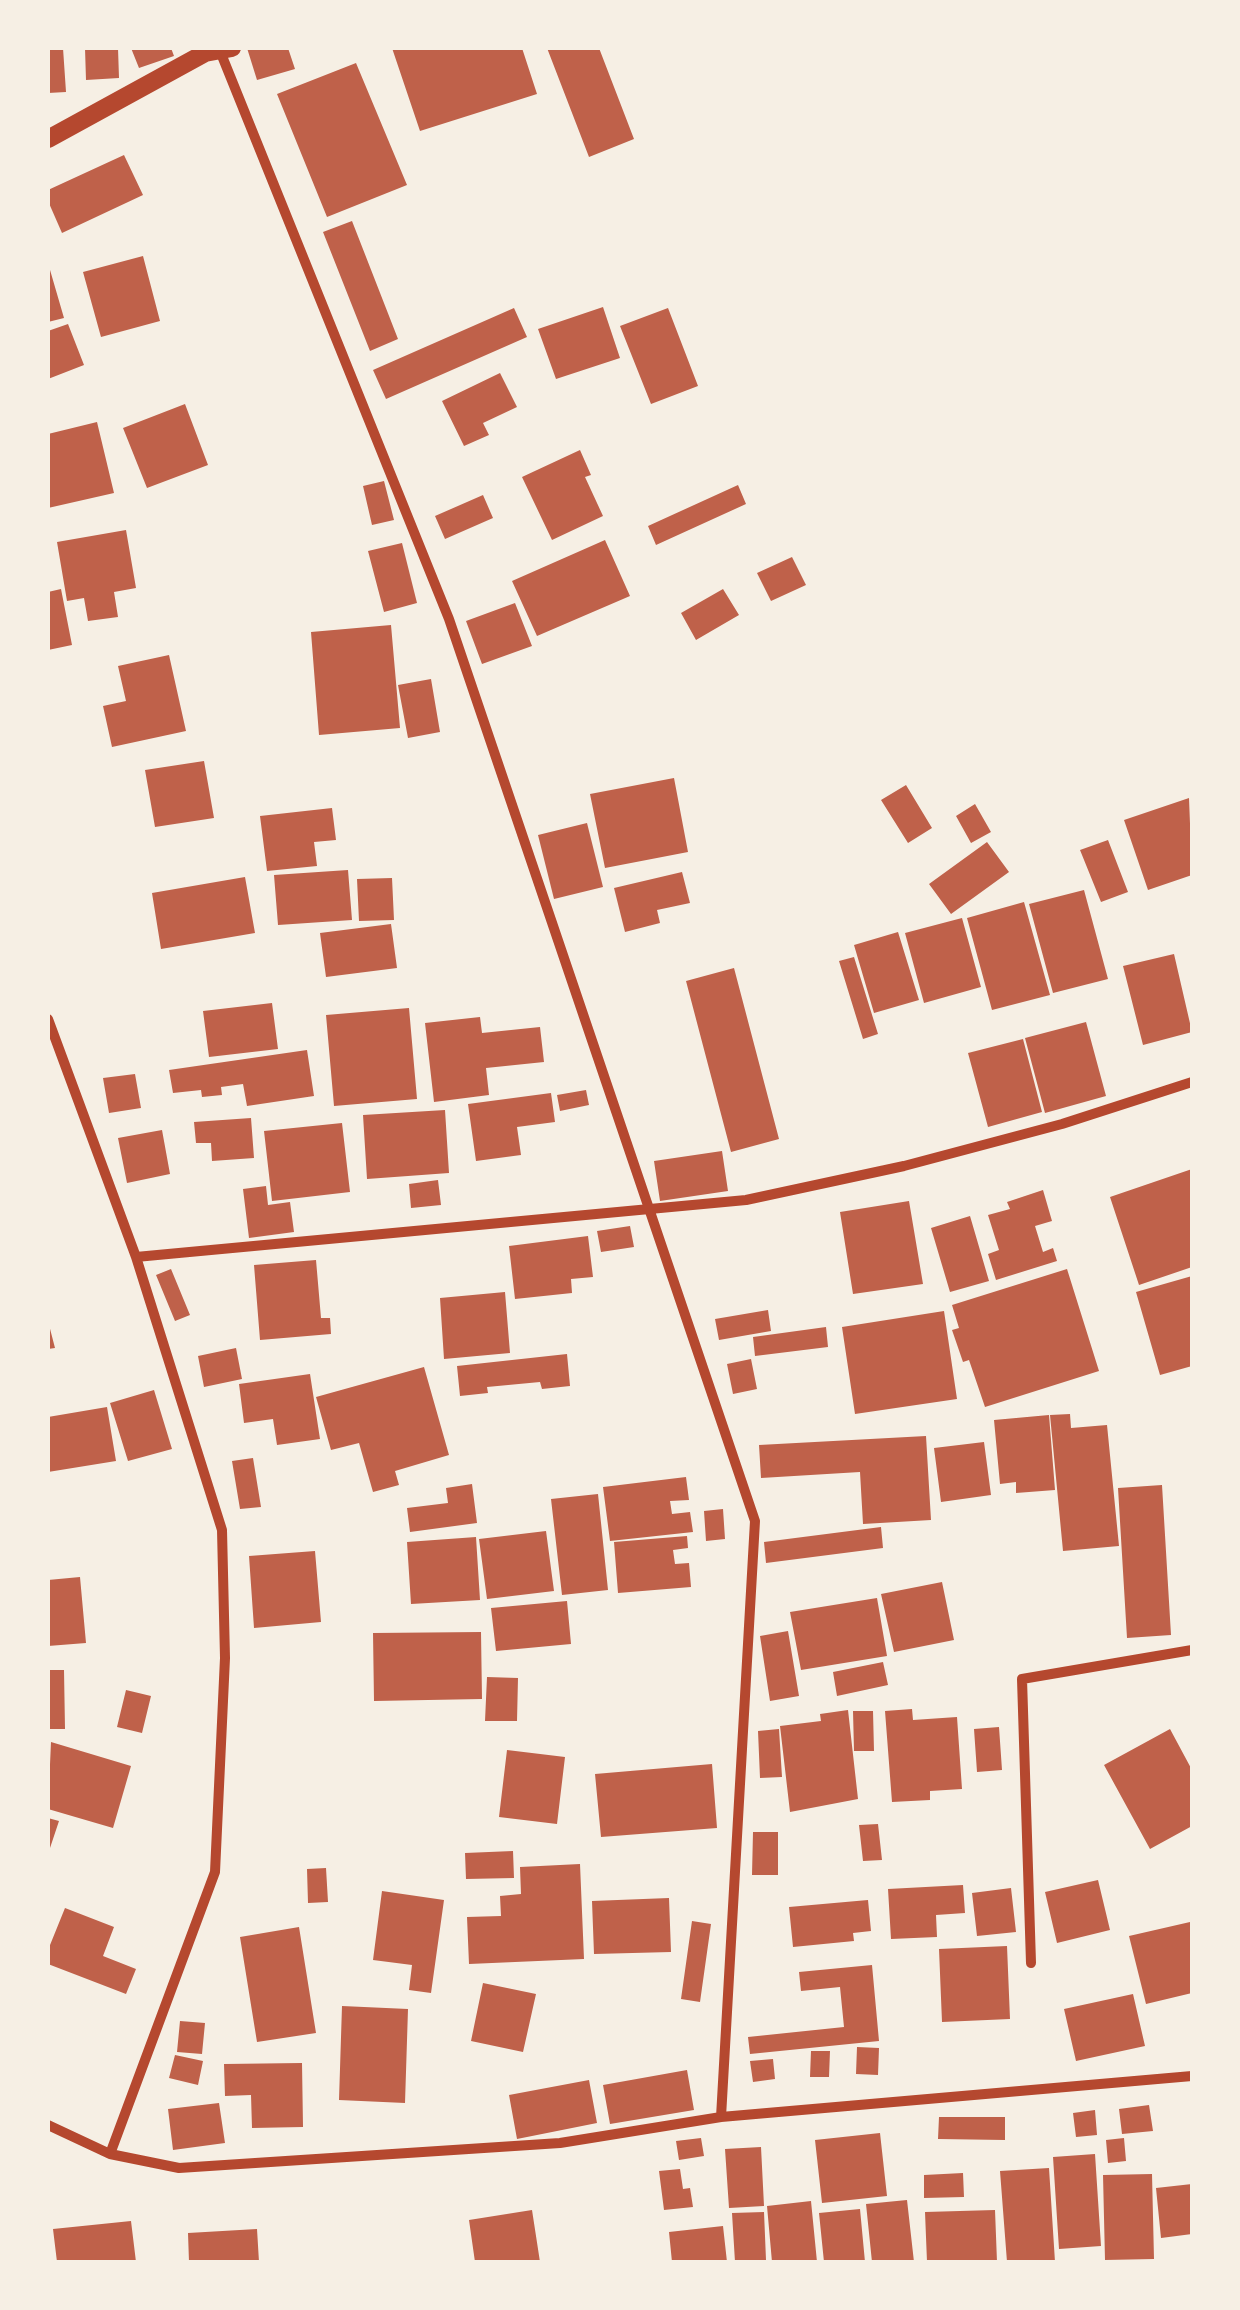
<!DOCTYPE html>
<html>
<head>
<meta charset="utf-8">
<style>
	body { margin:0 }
	#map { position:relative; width:1240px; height:2310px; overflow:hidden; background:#f6efe4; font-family:Signika,sans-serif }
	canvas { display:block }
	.frame { position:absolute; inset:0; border:50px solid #f6efe4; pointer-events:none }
</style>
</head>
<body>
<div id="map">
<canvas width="1240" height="2310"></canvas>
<div class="frame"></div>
</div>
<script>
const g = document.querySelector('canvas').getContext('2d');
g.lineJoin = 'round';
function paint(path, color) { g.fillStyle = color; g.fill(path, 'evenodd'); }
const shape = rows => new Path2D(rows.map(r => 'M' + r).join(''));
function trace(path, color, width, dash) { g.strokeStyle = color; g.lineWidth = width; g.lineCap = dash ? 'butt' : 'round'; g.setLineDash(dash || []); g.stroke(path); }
paint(shape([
	[48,48,63,48,66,92,48,93],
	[85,48,118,48,119,78,86,80],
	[131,48,171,48,174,56,139,68],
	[247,48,288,48,295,69,257,80],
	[392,48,522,48,537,94,420,131],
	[547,48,599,48,634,139,589,157],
	[356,63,407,185,327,217,277,94],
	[124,155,143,195,62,233,48,201,48,190],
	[352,221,398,339,370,351,323,232],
	[143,256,160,321,101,337,83,272],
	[48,263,64,318,48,322],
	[603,307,620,358,556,379,538,329],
	[514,308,527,337,386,399,373,370],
	[668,308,698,386,651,404,620,326],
	[68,324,84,365,48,379,48,331],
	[500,373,517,407,483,423,489,435,464,446,442,401],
	[185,404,208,465,147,488,123,428],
	[97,422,114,493,48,508,48,434],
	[580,450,591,475,585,477,603,516,552,540,522,477],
	[384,481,394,520,372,525,363,486],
	[738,485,746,504,656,545,648,526],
	[483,495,493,518,445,539,435,516],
	[126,530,136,588,114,592,118,617,88,621,84,598,67,601,57,542],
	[605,540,630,596,537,636,512,581],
	[402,543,417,603,384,612,368,551],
	[792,557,806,585,771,601,757,573],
	[61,589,72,645,48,650,48,592],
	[723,589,739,615,696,640,681,613],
	[515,603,532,646,482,664,466,621],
	[391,625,400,728,319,735,311,632],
	[169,655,186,731,112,747,103,706,126,701,118,666],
	[431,679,440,732,408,738,398,685],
	[204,761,214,818,155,827,145,770],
	[674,778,688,852,605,868,590,794],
	[906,785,932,828,908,843,881,800],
	[1189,798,1192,875,1148,890,1124,820],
	[975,804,991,832,971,843,956,816],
	[332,808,336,840,314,842,317,866,267,871,260,816],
	[587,823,603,887,554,899,538,835],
	[1108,840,1128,892,1101,902,1080,850],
	[987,842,1009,872,951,914,929,884],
	[348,870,352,920,278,925,274,875],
	[682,872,690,903,657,910,660,923,625,932,614,888],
	[245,877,255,933,161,949,152,893],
	[392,878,394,920,359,921,357,879],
	[1084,890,1108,979,1053,993,1029,904],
	[1024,902,1050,995,992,1010,967,918],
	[962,918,981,987,924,1003,905,933],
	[391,924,397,968,326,977,320,933],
	[898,932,919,1000,874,1013,854,945],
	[1174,954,1192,1032,1143,1045,1123,966],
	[854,957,878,1034,863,1039,839,961],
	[734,968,779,1139,731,1152,686,981],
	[272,1003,278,1049,209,1057,203,1011],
	[409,1008,417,1099,334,1106,326,1015],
	[480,1017,482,1033,540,1027,544,1062,486,1068,489,1095,434,1102,425,1023],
	[1086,1022,1106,1096,1045,1113,1025,1038],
	[1023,1039,1042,1112,988,1127,968,1053],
	[307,1050,314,1096,247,1106,243,1084,221,1087,222,1095,202,1097,201,1090,173,1093,169,1070],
	[135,1074,141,1108,109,1113,103,1078],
	[586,1090,589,1105,560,1111,557,1095],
	[551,1093,555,1122,517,1127,521,1155,476,1161,468,1104],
	[445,1110,449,1173,367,1179,363,1115],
	[251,1118,254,1158,212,1161,211,1143,196,1143,194,1122],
	[342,1123,350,1192,272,1201,264,1131],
	[162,1130,170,1174,127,1183,118,1138],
	[722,1151,728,1191,660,1201,654,1161],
	[1192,1169,1192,1267,1139,1285,1110,1197],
	[438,1180,441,1205,411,1208,409,1184],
	[266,1186,268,1205,290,1202,294,1232,249,1238,243,1189],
	[1043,1190,1052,1221,1035,1226,1043,1252,1053,1248,1057,1261,996,1280,988,1254,999,1250,988,1215,1010,1209,1007,1202],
	[909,1201,923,1284,853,1294,840,1212],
	[970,1216,989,1281,950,1292,931,1228],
	[630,1226,634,1247,601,1252,597,1231],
	[588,1236,593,1277,571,1279,572,1293,515,1299,509,1246],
	[316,1260,321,1318,330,1318,331,1334,260,1340,254,1265],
	[171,1269,190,1315,175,1321,156,1275],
	[1067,1269,1099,1371,985,1407,969,1360,963,1362,952,1330,959,1328,952,1305],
	[1192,1276,1192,1366,1160,1375,1136,1292],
	[505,1292,510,1353,444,1359,440,1298],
	[768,1310,771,1331,719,1340,715,1319],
	[944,1311,957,1399,855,1414,842,1327],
	[48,1321,55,1348,48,1349],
	[826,1327,828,1347,755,1356,753,1337],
	[236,1348,242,1379,204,1387,198,1356],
	[567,1354,570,1386,542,1389,540,1382,487,1387,488,1393,460,1396,457,1366],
	[751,1359,757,1389,733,1394,727,1364],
	[424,1367,449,1455,395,1471,399,1485,373,1492,359,1443,331,1450,316,1397],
	[310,1374,320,1439,277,1445,273,1419,244,1423,239,1384],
	[154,1390,172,1449,128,1461,110,1403],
	[107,1407,116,1461,48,1472,48,1417],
	[1070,1414,1071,1428,1107,1425,1119,1546,1063,1551,1050,1415],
	[1049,1415,1055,1490,1016,1493,1016,1482,1000,1484,994,1420],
	[926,1436,931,1520,863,1524,860,1472,761,1478,759,1445],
	[984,1442,991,1495,941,1502,934,1448],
	[253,1458,261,1507,240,1509,232,1461],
	[686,1477,689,1500,670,1501,672,1514,690,1512,693,1532,610,1541,603,1487],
	[472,1484,477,1523,410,1532,407,1508,448,1503,446,1488],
	[1162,1485,1171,1635,1127,1638,1118,1488],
	[598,1494,608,1590,562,1595,551,1499],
	[723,1509,725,1539,706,1541,704,1511],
	[881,1527,883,1548,766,1563,764,1542],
	[546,1531,554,1591,487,1599,479,1539],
	[687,1536,688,1548,673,1550,675,1564,689,1563,691,1587,618,1593,614,1542],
	[476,1537,480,1600,411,1604,407,1542],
	[315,1551,321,1622,254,1628,249,1556],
	[80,1577,86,1643,48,1646,48,1580],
	[942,1582,954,1640,894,1652,881,1594],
	[877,1598,887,1656,801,1670,790,1612],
	[567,1601,571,1644,496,1651,491,1608],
	[788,1631,799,1696,770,1701,760,1636],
	[481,1632,482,1699,374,1701,373,1633],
	[883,1662,888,1685,837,1696,833,1672],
	[48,1670,64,1670,65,1729,48,1729],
	[487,1677,518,1678,517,1721,485,1721],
	[126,1690,151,1696,142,1733,117,1727],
	[912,1709,913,1720,957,1717,962,1789,930,1791,930,1800,892,1802,885,1711],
	[848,1710,858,1799,790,1812,780,1726,821,1721,820,1714],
	[853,1711,873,1711,874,1751,854,1751],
	[999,1727,1002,1770,977,1772,974,1729],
	[779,1729,782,1777,760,1778,758,1731],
	[1170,1729,1192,1770,1192,1826,1150,1849,1104,1765],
	[51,1742,131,1766,113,1828,48,1809],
	[507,1750,565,1757,557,1824,499,1817],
	[712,1764,717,1828,601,1837,595,1774],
	[48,1818,59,1821,48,1854],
	[878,1824,882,1860,863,1861,859,1825],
	[753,1832,778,1832,778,1875,752,1875],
	[513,1851,514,1878,466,1879,465,1853],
	[580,1864,584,1959,469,1964,467,1917,501,1916,500,1896,521,1894,520,1867],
	[326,1868,328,1902,308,1903,307,1869],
	[1098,1880,1110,1930,1057,1943,1045,1892],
	[963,1885,965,1913,936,1915,937,1937,891,1939,888,1889],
	[1011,1888,1016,1932,977,1936,972,1893],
	[382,1891,444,1900,431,1993,409,1990,412,1965,373,1960],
	[669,1898,671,1952,594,1954,592,1901],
	[868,1900,871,1931,853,1933,854,1941,793,1947,789,1907],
	[65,1908,114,1927,103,1956,136,1969,126,1994,48,1964,48,1950],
	[692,1921,711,1924,700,2002,681,1999],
	[1190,1922,1192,1993,1146,2004,1129,1936],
	[299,1927,316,2033,257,2042,240,1937],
	[1007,1946,1010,2019,942,2022,939,1949],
	[872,1965,879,2041,750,2054,748,2037,844,2027,840,1987,801,1991,799,1972],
	[483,1983,536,1994,523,2052,471,2041],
	[1133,1994,1145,2046,1076,2061,1064,2009],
	[342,2006,408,2009,405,2103,339,2100],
	[180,2021,205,2023,202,2054,177,2052],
	[857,2047,879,2048,878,2075,856,2074],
	[811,2051,830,2051,829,2077,810,2077],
	[175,2055,203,2061,198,2085,169,2078],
	[773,2059,775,2079,753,2082,750,2061],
	[302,2063,303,2127,252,2128,251,2095,225,2096,224,2064],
	[687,2070,694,2110,610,2124,603,2085],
	[589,2080,597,2123,517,2139,509,2095],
	[219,2103,225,2143,173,2150,168,2109],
	[1149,2105,1153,2131,1122,2134,1119,2109],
	[1095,2110,1097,2135,1076,2137,1073,2113],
	[939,2117,1005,2117,1005,2140,938,2139],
	[880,2133,887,2196,822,2203,815,2140],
	[701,2138,704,2156,679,2160,676,2141],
	[1124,2138,1126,2161,1108,2163,1106,2140],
	[761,2147,764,2206,729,2208,725,2149],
	[1095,2154,1101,2246,1059,2249,1053,2157],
	[1049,2168,1055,2262,1007,2262,1000,2171],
	[680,2169,683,2189,690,2188,693,2207,664,2210,659,2171],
	[963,2173,964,2197,924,2198,924,2175],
	[1152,2174,1154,2259,1105,2260,1103,2175],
	[1192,2184,1192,2234,1161,2238,1156,2188],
	[907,2200,914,2262,872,2262,866,2204],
	[811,2201,817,2262,772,2262,767,2206],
	[860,2209,865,2262,824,2262,819,2213],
	[532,2210,540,2262,475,2262,469,2220],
	[995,2210,997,2262,927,2262,925,2212],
	[764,2212,766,2260,735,2262,732,2213],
	[131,2221,136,2262,57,2262,53,2229],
	[723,2226,727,2262,672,2262,669,2232],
	[257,2229,259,2262,189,2262,188,2233]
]), '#bf614a');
trace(shape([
	[220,51,449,619,755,1521,721,2117],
	[48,1019,136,1257,222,1530,225,1658,215,1872,110,2154],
	[136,1257,746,1200,904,1166,1062,1124,1192,1082],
	[1031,1963,1022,1679,1192,1650],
	[48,2125,110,2154,179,2168,560,2143,721,2117,1192,2076]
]), '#b5482f', 10);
trace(shape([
	[48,139,205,53,232,48]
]), '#b5482f', 18);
</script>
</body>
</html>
